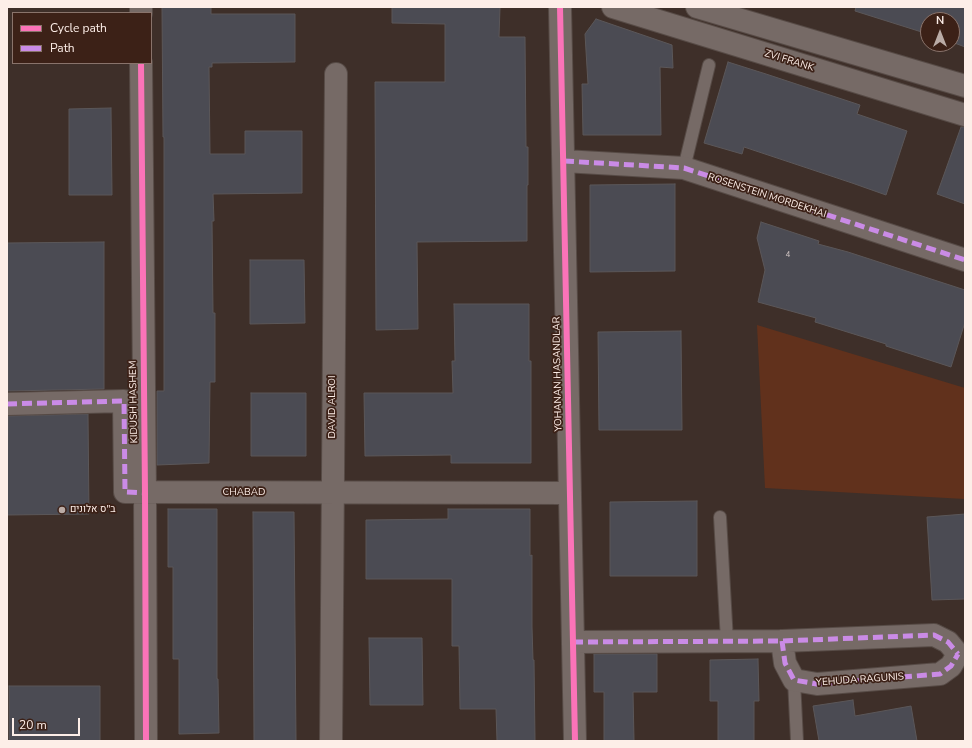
<!DOCTYPE html>
<html>
<head>
<meta charset="utf-8">
<style>
	body { margin:0 }
	#map { position:relative; width:972px; height:748px; overflow:hidden; background:#3e2f29; font-family:"Nunito Sans",sans-serif }
	canvas { display:block }
	.frame { position:absolute; inset:0; border:8px solid #fdeee8; pointer-events:none }
	.legend { position:absolute; left:12px; top:12px; width:140px; height:52px; box-sizing:border-box; background:#3c2117; border:1px solid #89736b; margin:0; padding:5px 7px; list-style:none; font-size:12px; color:#fdeee8 }
	.legend li { display:flex; align-items:center; gap:8px; height:20px }
	.legend b { width:20px; border:1px solid #89736b }
	.north { position:absolute; left:920px; top:12px; width:40px; height:40px; box-sizing:border-box; background:#3c2117; border:1px solid #89736b; border-radius:50%; rotate:0deg; font-size:11px; font-weight:700; line-height:16px; text-align:center; color:#fdeee8 }
	.north::after { content:''; display:block; margin:auto; width:14px; height:18px; background:#baaba5; clip-path:polygon(50% 0,100% 100%,50% 72%,0 100%) }
	.scale { position:absolute; left:12px; top:718px; width:68px; height:18px; box-sizing:border-box; border:2px solid #fdeee8; border-top:0; padding-left:5px; font-size:12px; line-height:14px; white-space:nowrap; color:#fdeee8; -webkit-text-stroke:3px #3c2117; paint-order:stroke }
</style>
</head>
<body>
<div id="map">
<canvas width="972" height="748"></canvas>
<div class="frame"></div>
<ul class="legend">
<li><b style="height:5px;background:#fb73b8"></b>Cycle path</li>
<li><b style="height:5px;background:#ca8be6"></b>Path</li>
</ul>
<div class="north">N</div>
<div class="scale">20 m</div>
</div>
<script>
const g = document.querySelector('canvas').getContext('2d');
g.lineJoin = 'round';
function paint(path, color) { g.fillStyle = color; g.fill(path, 'evenodd'); }
const shape = rows => new Path2D(rows.map(r => 'M' + r).join(''));
function trace(path, color, width, dash) { g.strokeStyle = color; g.lineWidth = width; g.lineCap = dash ? 'butt' : 'round'; g.setLineDash(dash || []); g.stroke(path); }
function drawText(font, color, halo, rows, align = 'center') {
  g.font = font + ' "Nunito Sans",Heebo,sans-serif'; g.lineWidth = 3.5; g.setLineDash([]); g.textBaseline = 'middle'; g.strokeStyle = halo; g.fillStyle = color; for (const [text, x, y, turn = 0] of rows) {
    g.save(); g.translate(x, y); g.rotate((+turn || 0) * Math.PI / 180); g.textAlign = isNaN(turn) ? turn : align; if (halo) g.strokeText(text, 0, 0); g.fillText(text, 0, 0); g.restore();
  }
}
paint(shape([
	[757,325,965,388,965,499,765,488]
]), '#61311c');
const building = shape([
	[162,7,211,7,211,14,295,14,295,62,212,63,212,67,209,67,210,154,245,154,245,131,302,131,302,193,213,194,214,221,212,221,213,313,215,313,215,382,210,382,209,463,157,465,157,391,164,391,164,137,163,137,162,7],
	[392,7,500,7,499,37,525,37,526,147,528,147,528,185,527,185,527,241,417,242,418,329,376,330,375,82,445,82,445,24,392,23,392,7],
	[856,7,965,7,965,47,952,42,952,20,928,20,928,34,855,11,856,7],
	[596,19,672,45,673,68,660,67,661,135,583,135,582,84,588,84,585,34,596,19],
	[728,62,766,74,860,105,857,114,907,131,886,195,852,183,744,147,742,154,704,143,728,62],
	[111,108,112,195,69,195,69,109,111,108],
	[961,127,965,127,965,204,937,194,961,127],
	[675,184,675,271,590,272,590,185,675,184],
	[761,222,819,241,818,244,848,252,965,290,965,322,951,367,886,346,886,344,815,322,816,318,758,302,765,270,757,238,761,222],
	[104,242,104,389,8,391,7,243,104,242],
	[250,260,304,260,305,323,250,324,250,260],
	[454,304,529,304,529,361,531,361,531,463,451,463,451,455,365,456,364,393,453,393,452,361,455,361,454,304],
	[681,331,682,430,599,430,598,332,681,331],
	[251,393,306,393,306,456,251,456,251,393],
	[88,414,89,514,7,515,8,416,88,414],
	[697,501,697,576,610,576,610,502,697,501],
	[168,509,217,509,217,679,218,679,219,733,179,734,179,659,173,659,173,567,168,567,168,509],
	[448,509,530,509,530,556,532,555,532,627,533,660,534,660,535,741,497,741,496,709,460,709,459,646,452,646,452,579,366,579,366,520,448,519,448,509],
	[253,512,294,512,296,741,254,741,253,512],
	[965,514,965,599,932,600,927,517,965,514],
	[369,638,422,638,423,705,370,705,369,638],
	[594,654,657,654,657,692,633,692,634,741,604,741,604,692,594,692,594,654],
	[758,659,759,701,754,701,754,741,718,741,718,701,710,701,710,660,758,659],
	[9,686,100,686,100,741,9,741,9,686],
	[853,700,855,716,911,706,917,741,819,741,813,706,853,700]
]);
paint(building, '#4b4b53');
trace(building, '#5b5759', 1);
const lane = shape([
	[684,168,709,65],
	[720,517,727,641],
	[794,680,797,741]
]);
const street = shape([
	[141,7,141,13],
	[560,7,575,741],
	[141,63,145,493,146,741],
	[564,161,684,168,965,260],
	[7,404,124,401,125,492,570,493],
	[782,641,785,663,794,680,817,684,940,674,951,666,958,654],
	[573,642,782,641,934,635,948,642,958,654],
	[331,741,336,74]
]);
const secondary = shape([
	[613,7,965,115],
	[697,7,965,86]
]);
trace(lane, '#574b46', 14);
trace(street, '#574b46', 24);
trace(secondary, '#574b46', 24);
trace(lane, '#766a66', 12);
trace(street, '#766a66', 22);
trace(secondary, '#766a66', 22);
trace(shape([
	[564,161,684,168,965,260],
	[7,404,124,401,125,492,145,493],
	[782,641,785,663,794,680,817,684,940,674,951,666,958,654],
	[573,642,782,641,934,635,948,642,958,654]
]), '#ca8be6', 5, [10, 5]);
trace(shape([
	[560,7,575,741],
	[141,63,145,493,146,741]
]), '#fb73b8', 6);
for (const [x, y, r, color] of [
	[62,510,4,"#baaba5"]
]) { const dot = new Path2D(); dot.arc(x, y, r, 0, 2 * Math.PI); g.fillStyle = color; g.fill(dot); trace(dot, '#3c2117', 1.5); }
drawText('8px', '#d0c5c3', null, [
	["4",788,255]
]);
drawText('10px', '#fdeee8', '#3c2117', [
	["ZVI FRANK",789,61,17],
	["ROSENSTEIN MORDEKHAI",767,196,18],
	["YOHANAN HASANDLAR",558,374,-91],
	["KIDUSH HASHEM",134,402,-91],
	["DAVID ALROI",333,407,-90],
	["CHABAD",244,493],
	["YEHUDA RAGUNIS",860,680,-4]
]);
drawText('10px', '#fdeee8', '#3c2117', [
	["ב\"ס אלונים",70,510]
], 'left');
</script>
</body>
</html>
